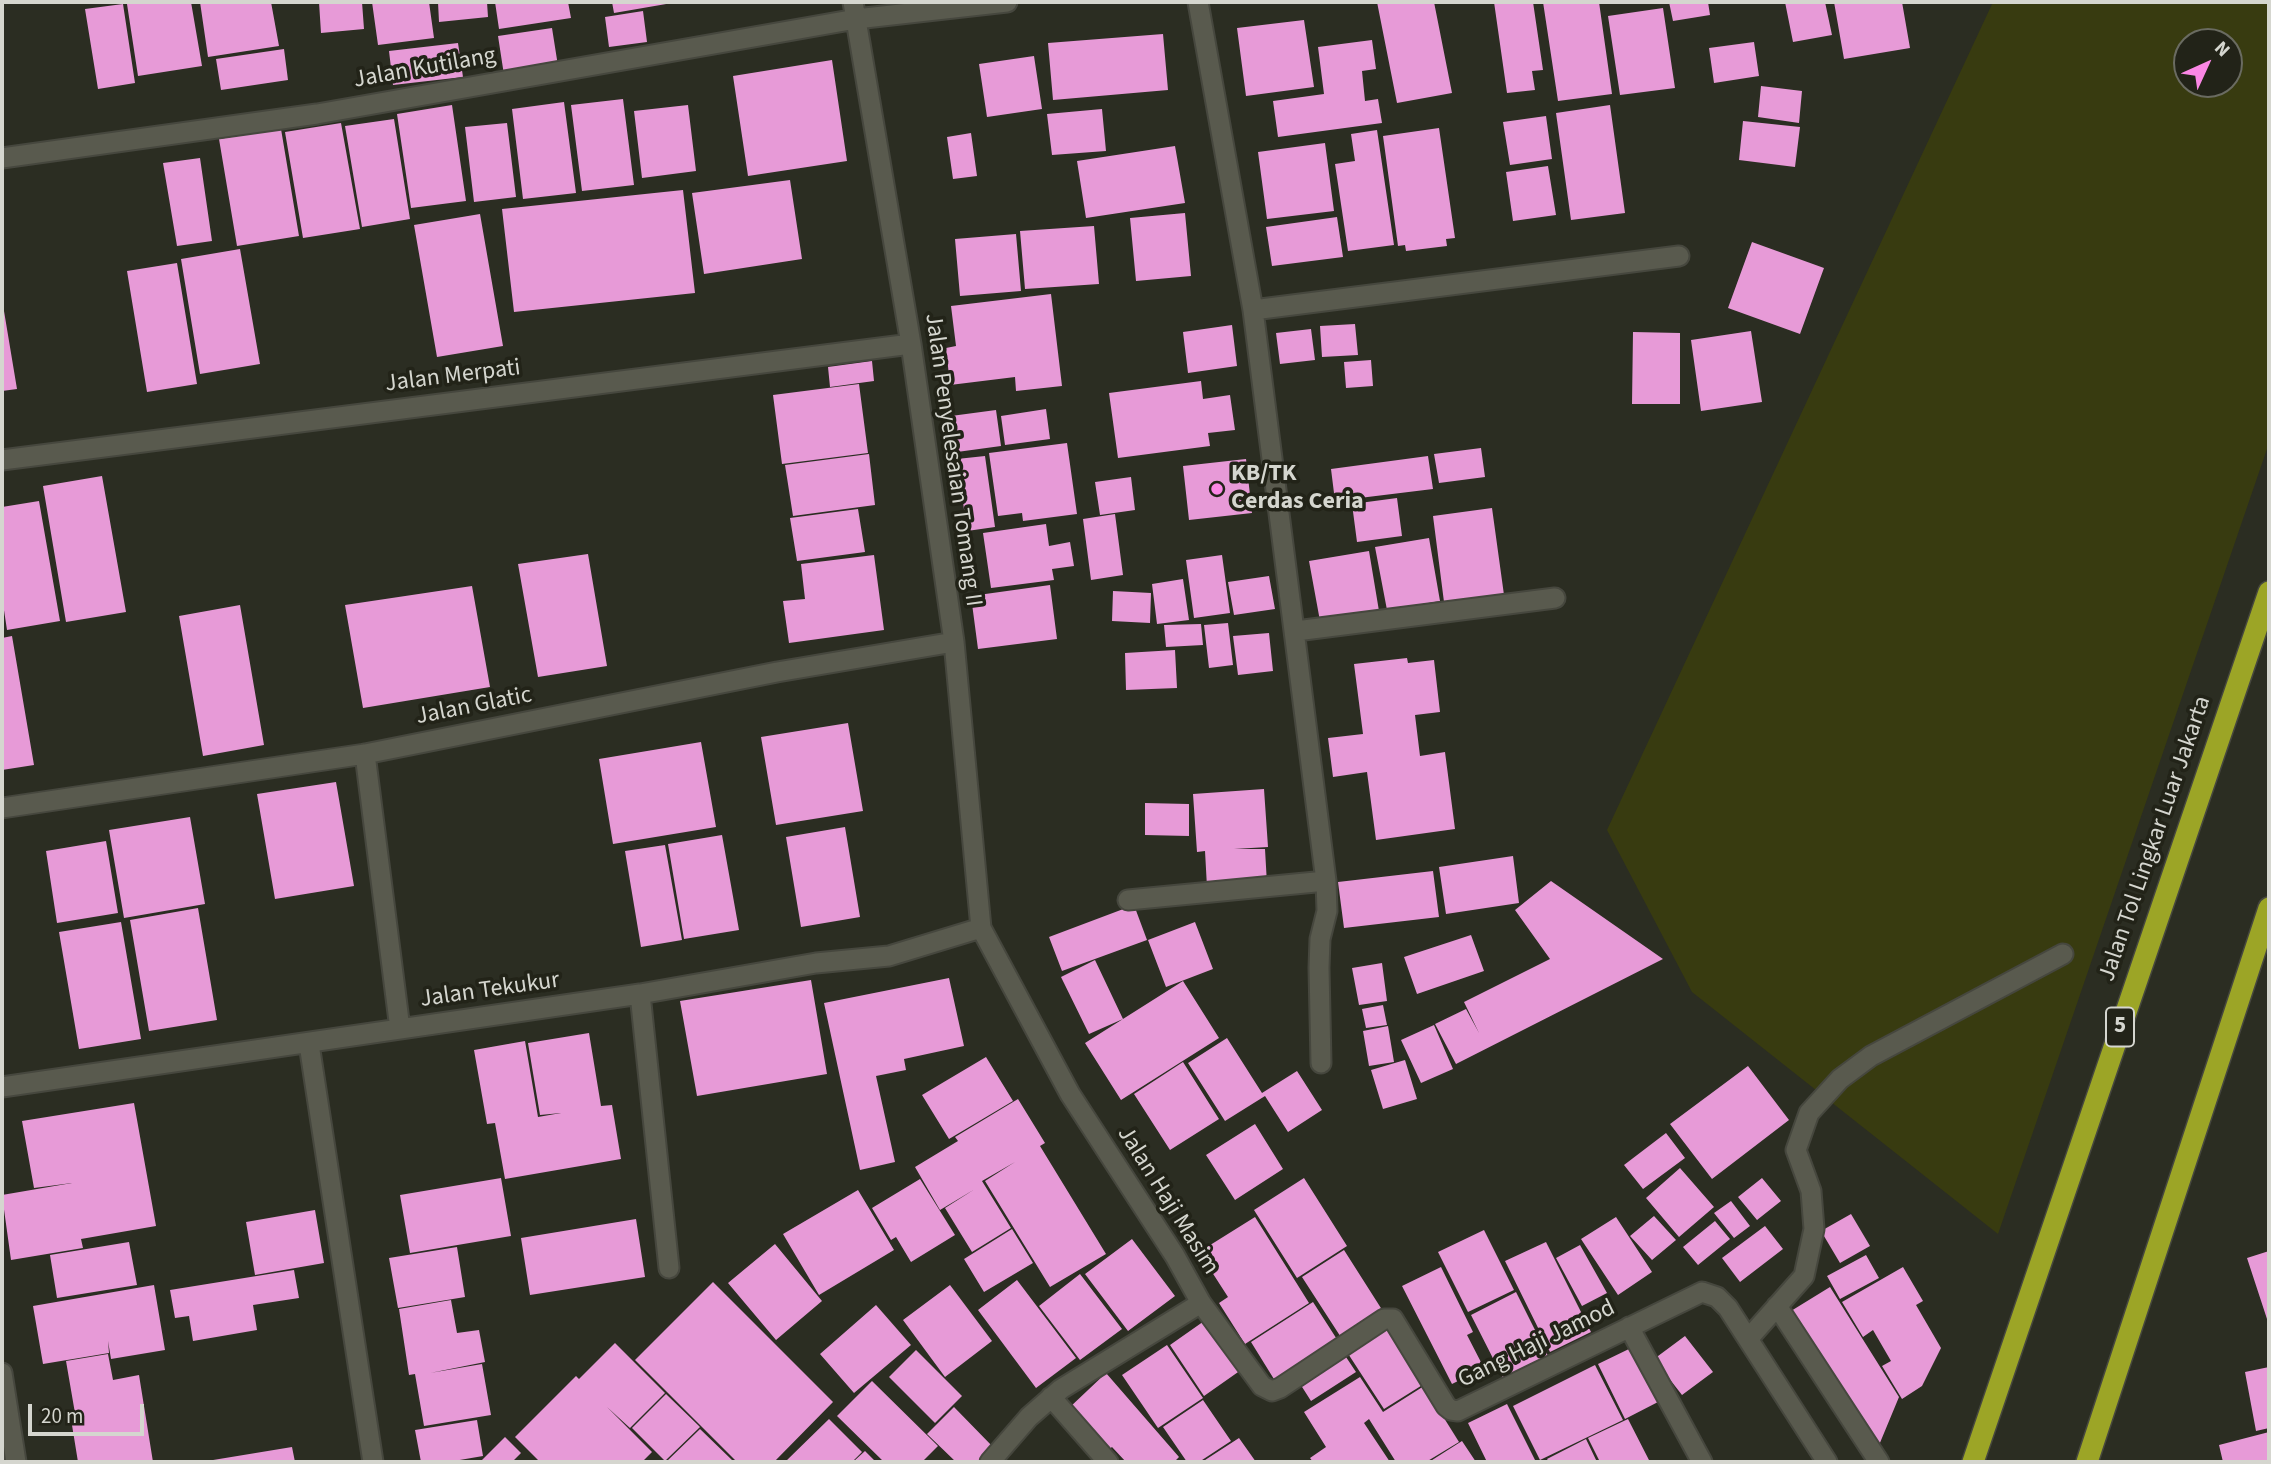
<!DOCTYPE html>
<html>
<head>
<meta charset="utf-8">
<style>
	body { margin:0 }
	#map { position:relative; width:2271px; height:1464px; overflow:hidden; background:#2b2d22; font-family:"Source Sans 3",sans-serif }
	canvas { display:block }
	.frame { position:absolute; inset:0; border:4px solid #d5d6cf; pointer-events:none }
	.north { position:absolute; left:2173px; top:28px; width:70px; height:70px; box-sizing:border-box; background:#222318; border:2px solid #6a6b61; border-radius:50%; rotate:45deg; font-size:19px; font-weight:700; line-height:28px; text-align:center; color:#d5d6cf }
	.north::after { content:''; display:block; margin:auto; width:24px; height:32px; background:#fb87e5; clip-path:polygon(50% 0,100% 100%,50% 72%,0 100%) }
	.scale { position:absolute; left:28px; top:1404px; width:116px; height:32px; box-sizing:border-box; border:4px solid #d5d6cf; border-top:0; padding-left:9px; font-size:21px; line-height:24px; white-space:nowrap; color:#d5d6cf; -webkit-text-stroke:5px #222318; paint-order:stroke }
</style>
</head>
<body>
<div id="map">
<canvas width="2271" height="1464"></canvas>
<div class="frame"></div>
<div class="north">N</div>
<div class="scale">20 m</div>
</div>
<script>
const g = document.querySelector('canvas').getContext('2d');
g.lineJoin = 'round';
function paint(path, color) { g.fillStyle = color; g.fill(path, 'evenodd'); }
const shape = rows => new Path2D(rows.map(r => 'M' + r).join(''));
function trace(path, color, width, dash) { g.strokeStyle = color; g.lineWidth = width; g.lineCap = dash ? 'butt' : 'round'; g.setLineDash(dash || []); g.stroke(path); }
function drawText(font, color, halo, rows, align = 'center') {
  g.font = font + ' "Source Sans 3",sans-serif'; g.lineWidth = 7; g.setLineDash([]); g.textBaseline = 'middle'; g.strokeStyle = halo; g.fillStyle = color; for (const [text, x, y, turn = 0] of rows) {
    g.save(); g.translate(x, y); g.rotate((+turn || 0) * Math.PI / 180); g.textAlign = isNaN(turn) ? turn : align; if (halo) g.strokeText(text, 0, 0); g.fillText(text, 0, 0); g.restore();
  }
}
paint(shape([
	[1993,2,2269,2,2269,443,1998,1234,1692,992,1607,830],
	[2187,42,2229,42,2229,84,2187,84]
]), '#383b10');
paint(shape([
	[140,2,191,2,202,66,138,76,127,4],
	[200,2,271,2,279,46,208,57],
	[319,2,362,2,364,29,321,33],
	[372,2,429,2,434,38,378,45],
	[438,2,487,2,488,17,439,22],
	[495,2,568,2,571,18,499,29],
	[612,2,672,2,672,3,614,13],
	[1377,2,1434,2,1452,93,1397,103],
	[1494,2,1533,2,1543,70,1532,71,1535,90,1507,93],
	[1543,2,1599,2,1612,94,1558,101],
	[1669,2,1708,2,1710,15,1673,21],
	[1785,2,1825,2,1832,35,1793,42],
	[1834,2,1902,2,1910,48,1844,59],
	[123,4,135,83,98,89,85,9],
	[1663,8,1675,88,1620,95,1608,16],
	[643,11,647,42,609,47,605,17],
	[1304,20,1314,87,1246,96,1237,28],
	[552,28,558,66,504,75,498,36],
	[1163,34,1168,90,1053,100,1048,43],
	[1372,40,1376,69,1362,71,1365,101,1378,99,1382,123,1278,137,1273,101,1324,94,1318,47],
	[1754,42,1759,76,1714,83,1709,48],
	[458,43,463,77,393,85,389,51],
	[284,49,288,80,221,90,216,59],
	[1034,56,1042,109,987,117,979,64],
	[832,60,847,161,748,176,733,76],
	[1761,86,1802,91,1799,123,1758,117],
	[623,99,634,185,582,191,571,105],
	[564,102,576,193,523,199,512,109],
	[452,105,466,201,411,208,397,114],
	[688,105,696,171,642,178,634,111],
	[1610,105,1625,213,1571,220,1556,113],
	[1102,109,1106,151,1052,155,1047,114],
	[1546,116,1552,159,1510,165,1503,122],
	[394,119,410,219,362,227,345,126],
	[1743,121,1800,127,1795,167,1739,160],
	[341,123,360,229,303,238,285,132],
	[507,123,516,197,474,202,465,127],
	[1439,128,1455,238,1446,239,1447,246,1406,251,1405,245,1398,246,1383,136],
	[281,129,299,236,237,246,219,139],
	[1377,130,1394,245,1348,251,1335,164,1355,161,1351,134],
	[971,133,977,176,953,179,947,137],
	[1325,143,1334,211,1267,219,1258,152],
	[1175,146,1185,203,1086,218,1077,161],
	[200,158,212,241,177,246,163,163],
	[1548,166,1556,215,1513,221,1506,172],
	[790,180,802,259,704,274,692,193],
	[683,190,695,293,514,312,502,209],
	[1185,213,1191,276,1136,281,1130,218],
	[480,214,503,346,437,357,414,225],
	[1337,217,1343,257,1272,266,1266,227],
	[1094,226,1099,284,1025,289,1020,231],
	[1016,234,1021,291,960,296,955,239],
	[1752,242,1824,268,1800,334,1728,308],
	[240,249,260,364,200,374,181,259],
	[177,263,197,384,147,392,127,271],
	[1051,294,1062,386,1016,391,1015,377,950,385,946,348,956,346,951,306],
	[2,299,17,389,2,391],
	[1355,324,1358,355,1322,357,1320,326],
	[1232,325,1237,366,1188,373,1183,332],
	[1311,329,1315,360,1280,364,1276,333],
	[1751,331,1762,402,1701,411,1691,340],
	[1633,332,1680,333,1680,404,1632,404],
	[1371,360,1373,386,1346,388,1344,362],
	[872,361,874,381,830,387,828,367],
	[1201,381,1203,399,1230,395,1235,430,1208,433,1210,446,1118,458,1109,393],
	[859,384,868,453,782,464,773,395],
	[1046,409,1050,439,1005,445,1001,416],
	[996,410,1001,446,957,452,951,416],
	[1067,443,1077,514,1023,521,1022,513,998,516,989,453],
	[1481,448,1485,477,1439,483,1434,454],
	[869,454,875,505,793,516,785,465],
	[985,456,995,527,967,531,957,459],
	[1428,456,1433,489,1335,501,1331,469],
	[1246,459,1252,513,1189,520,1183,466],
	[102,476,126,612,66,622,43,486],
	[1131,477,1135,510,1100,515,1095,482],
	[1397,498,1402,536,1357,542,1352,504],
	[39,501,60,621,7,630,2,597,2,507],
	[1492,508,1504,595,1444,602,1433,516],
	[858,509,865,552,797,561,790,518],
	[1115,514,1123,575,1091,580,1083,519],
	[1046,524,1049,546,1070,542,1074,566,1052,569,1054,580,991,588,983,533],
	[1429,538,1440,601,1387,610,1375,547],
	[1369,551,1379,611,1320,621,1309,561],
	[588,554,607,666,538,677,518,564],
	[874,555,884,630,789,643,783,601,805,599,801,564],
	[1222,555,1230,613,1194,618,1186,560],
	[1269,576,1275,609,1234,615,1228,582],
	[1183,579,1189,620,1157,624,1152,584],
	[1050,585,1057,639,978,649,971,596],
	[472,586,490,687,363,708,345,605],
	[1113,591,1151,593,1150,623,1112,621],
	[240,605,264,745,203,756,179,616],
	[1228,623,1233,665,1209,668,1204,625],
	[1201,624,1203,645,1166,647,1164,625],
	[1269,633,1273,671,1238,675,1233,636],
	[12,636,34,765,2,770,2,638],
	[1175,650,1177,688,1126,690,1125,653],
	[1407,658,1408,663,1434,660,1440,712,1415,715,1420,756,1445,752,1455,829,1376,840,1367,772,1333,777,1328,738,1363,734,1354,664],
	[848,723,863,811,776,825,761,737],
	[701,742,716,827,613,844,599,759],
	[336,782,354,886,275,899,257,794],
	[1264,789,1268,847,1234,849,1265,849,1267,884,1207,887,1205,851,1197,852,1193,794],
	[1145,803,1189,804,1189,836,1145,835],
	[190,817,205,904,124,918,109,830],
	[845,827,860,917,801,927,786,837],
	[722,835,739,930,684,939,668,844],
	[106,841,118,913,57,923,46,851],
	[665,845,682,940,641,947,625,851],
	[1513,856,1519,903,1446,914,1439,867],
	[1433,871,1439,917,1344,928,1338,882],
	[1551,881,1663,959,1456,1064,1435,1024,1466,1009,1479,1033,1464,1002,1550,959,1515,910],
	[1134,905,1147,940,1062,971,1049,937],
	[198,908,217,1020,149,1031,130,920],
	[121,922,141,1039,79,1049,59,932],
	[1195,922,1213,969,1166,987,1148,940],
	[1471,935,1484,971,1417,994,1404,957],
	[1095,960,1123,1019,1089,1034,1061,977],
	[1382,963,1387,1001,1359,1005,1352,968],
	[949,978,964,1046,904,1059,906,1070,876,1076,895,1162,860,1170,824,1003],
	[811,980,827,1074,697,1096,680,1001],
	[1183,981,1219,1038,1121,1100,1085,1043],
	[1383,1005,1387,1025,1366,1028,1362,1009],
	[1434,1025,1453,1069,1421,1083,1401,1040],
	[1388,1026,1394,1062,1369,1066,1363,1031],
	[589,1033,601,1106,612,1105,621,1159,505,1179,495,1123,487,1124,474,1050,525,1041,538,1117,561,1113,540,1115,528,1043],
	[1227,1038,1262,1093,1297,1071,1322,1110,1288,1132,1265,1096,1225,1121,1188,1063],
	[986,1057,1013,1101,949,1139,922,1095],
	[1405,1060,1417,1099,1383,1109,1371,1070],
	[1183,1062,1219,1119,1170,1150,1134,1094],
	[1748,1066,1789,1120,1712,1179,1670,1124],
	[1018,1099,1045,1143,1040,1146,1106,1254,1050,1287,985,1181,1015,1162,982,1181,961,1147,1011,1228,972,1252,945,1208,975,1189,940,1210,915,1167,958,1141,955,1137],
	[134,1103,156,1226,81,1239,83,1248,11,1260,2,1195,72,1183,34,1188,22,1121],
	[1255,1124,1283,1169,1235,1200,1206,1155],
	[1666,1133,1685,1158,1643,1189,1624,1165],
	[1680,1168,1714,1207,1679,1237,1646,1198],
	[501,1178,511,1236,410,1253,400,1195],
	[1304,1178,1347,1246,1297,1278,1254,1210],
	[1762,1178,1781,1201,1757,1220,1738,1197],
	[920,1179,955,1235,911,1262,896,1237,891,1240,872,1208],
	[858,1190,894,1250,819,1295,783,1234],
	[1731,1201,1750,1226,1734,1238,1714,1213],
	[315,1210,324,1263,255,1275,246,1222],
	[1851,1214,1870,1246,1840,1263,1821,1231],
	[1654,1216,1676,1240,1652,1260,1630,1236],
	[1255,1217,1309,1303,1245,1344,1219,1303,1228,1297,1199,1252],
	[1616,1217,1652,1272,1618,1295,1581,1239],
	[636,1219,645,1277,530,1295,521,1238],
	[1715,1221,1730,1239,1698,1265,1683,1247],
	[1765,1226,1783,1249,1740,1282,1722,1258],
	[1012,1229,1033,1263,984,1292,964,1259],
	[1484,1230,1514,1290,1468,1312,1438,1252],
	[1132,1239,1175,1296,1128,1331,1085,1274],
	[129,1242,137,1285,57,1298,50,1255],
	[1546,1242,1591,1332,1550,1352,1505,1261],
	[775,1244,822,1301,776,1340,728,1283],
	[1580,1245,1607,1293,1582,1306,1556,1258],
	[457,1247,465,1297,398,1308,389,1258],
	[1344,1250,1386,1316,1344,1342,1302,1277],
	[2269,1251,2269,1318,2267,1319,2247,1258],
	[1866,1255,1879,1278,1840,1299,1827,1276],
	[1441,1267,1473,1332,1467,1335,1484,1368,1452,1384,1402,1286],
	[1903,1267,1923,1301,1916,1305,1941,1348,1922,1386,1902,1399,1882,1366,1891,1361,1873,1330,1863,1337,1842,1302],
	[294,1270,299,1298,253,1305,257,1330,193,1341,189,1316,175,1318,170,1290],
	[1080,1274,1122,1329,1080,1360,1039,1306],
	[1017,1280,1076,1358,1036,1388,978,1310],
	[713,1282,833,1402,774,1462,737,1462,635,1360],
	[154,1285,165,1350,111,1359,108,1341,109,1353,43,1364,33,1306],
	[950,1285,992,1341,945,1377,903,1320],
	[1830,1287,1899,1397,1872,1462,1778,1319],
	[1516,1292,1549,1358,1504,1380,1471,1315],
	[451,1300,457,1333,479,1330,485,1362,430,1373,482,1364,491,1415,424,1426,415,1374,409,1375,399,1309],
	[1313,1302,1340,1344,1277,1384,1251,1342],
	[876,1305,911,1345,854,1393,820,1354],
	[1207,1319,1241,1370,1204,1396,1170,1345],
	[1386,1323,1424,1384,1384,1409,1345,1349],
	[1685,1336,1713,1372,1682,1395,1654,1359],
	[615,1343,665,1393,630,1428,607,1407,652,1452,642,1462,540,1462,515,1437,576,1376,579,1379],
	[1167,1345,1203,1398,1158,1428,1122,1375],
	[1631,1348,1658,1402,1625,1419,1598,1364],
	[916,1350,962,1396,935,1423,889,1377],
	[1342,1351,1356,1372,1311,1401,1297,1379],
	[108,1354,113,1380,139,1375,153,1462,78,1462,71,1419,76,1419,66,1361],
	[1595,1365,1623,1420,1540,1460,1513,1406],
	[2269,1367,2269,1428,2256,1431,2245,1372],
	[1106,1373,1179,1457,1174,1462,1126,1462,1112,1447,1108,1450,1069,1408],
	[1360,1377,1383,1412,1424,1386,1459,1442,1426,1462,1396,1462,1369,1419,1364,1423,1390,1462,1313,1462,1310,1458,1326,1447,1304,1412],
	[872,1381,938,1446,922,1462,884,1462,837,1416],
	[666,1394,700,1427,665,1461,632,1428],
	[1203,1400,1231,1441,1199,1462,1187,1462,1163,1427],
	[1507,1404,1536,1462,1487,1462,1468,1423],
	[954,1407,994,1448,980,1462,956,1462,927,1434],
	[829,1419,862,1452,852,1462,785,1462],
	[1628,1419,1650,1462,1600,1462,1588,1438],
	[477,1420,483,1456,448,1462,421,1462,415,1430],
	[700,1429,732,1460,666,1462],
	[2269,1432,2269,1462,2223,1462,2219,1445],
	[505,1437,521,1453,512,1462,480,1462],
	[1239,1438,1256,1462,1202,1462],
	[1586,1439,1597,1462,1549,1462,1547,1459],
	[1462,1441,1476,1462,1429,1462],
	[292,1447,295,1462,207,1462,207,1461],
	[865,1451,876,1462,853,1462]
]), '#e79ad7');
const minor = shape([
	[853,2,911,344,954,642,981,928,1070,1094,1175,1256,1201,1303,1262,1386,1272,1391,1280,1388,1384,1319,1393,1319,1446,1406,1451,1410,1458,1411,1702,1292,1717,1297,1728,1308,1827,1462],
	[1198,2,1253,310,1326,881,1327,911,1320,939,1319,968,1321,1063],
	[2,158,317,114,856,19,1007,2],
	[1253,310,1679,256],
	[2,460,911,344],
	[1296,631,1555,598],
	[365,754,400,1029],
	[2,808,365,754,777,672,954,642],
	[1128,900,1326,881],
	[640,994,669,1268],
	[309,1044,373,1462],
	[2,1087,640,994,816,963,889,956,981,928],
	[1777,1306,1879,1462],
	[1629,1327,1702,1462],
	[1749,1338,1804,1276,1814,1229,1811,1191,1796,1150,1809,1113,1840,1079,1871,1056,2063,954],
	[2,1373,16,1462],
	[1051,1397,1108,1462],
	[990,1462,1029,1417,1061,1389,1201,1303]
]);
const motorway = shape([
	[1973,1462,2269,592],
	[2087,1462,2269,908]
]);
trace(minor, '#46473e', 23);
trace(motorway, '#46473e', 24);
trace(minor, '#595a4e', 19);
trace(motorway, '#9ca526', 21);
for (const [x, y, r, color] of [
	[1217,489,7,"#fb87e5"]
]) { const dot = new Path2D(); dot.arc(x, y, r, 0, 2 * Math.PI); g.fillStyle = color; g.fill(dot); trace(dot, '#222318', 2.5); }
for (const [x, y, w] of [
	[2120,1027,28]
]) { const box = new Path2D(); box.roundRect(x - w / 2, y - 19.5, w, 39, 5); g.fillStyle = '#222318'; g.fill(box); trace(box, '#d5d6cf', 2); }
drawText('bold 23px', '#d5d6cf', null, [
	["5",2120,1027]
]);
drawText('24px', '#d5d6cf', '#222318', [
	["Jalan Kutilang",425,69,-10],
	["Jalan Merpati",453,377,-7],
	["Jalan Penyelesaian Tomang II",952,460,82],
	["Jalan Glatic",474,707,-11],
	["Jalan Tol Lingkar Luar Jakarta",2156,839,-71],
	["Jalan Tekukur",490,991,-8],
	["Jalan Haji Masim",1167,1201,58],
	["Gang Haji Jamod",1537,1345,-26]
]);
drawText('bold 24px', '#d5d6cf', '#222318', [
	["KB/TK",1231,475],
	["Cerdas Ceria",1231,503]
], 'left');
</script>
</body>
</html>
